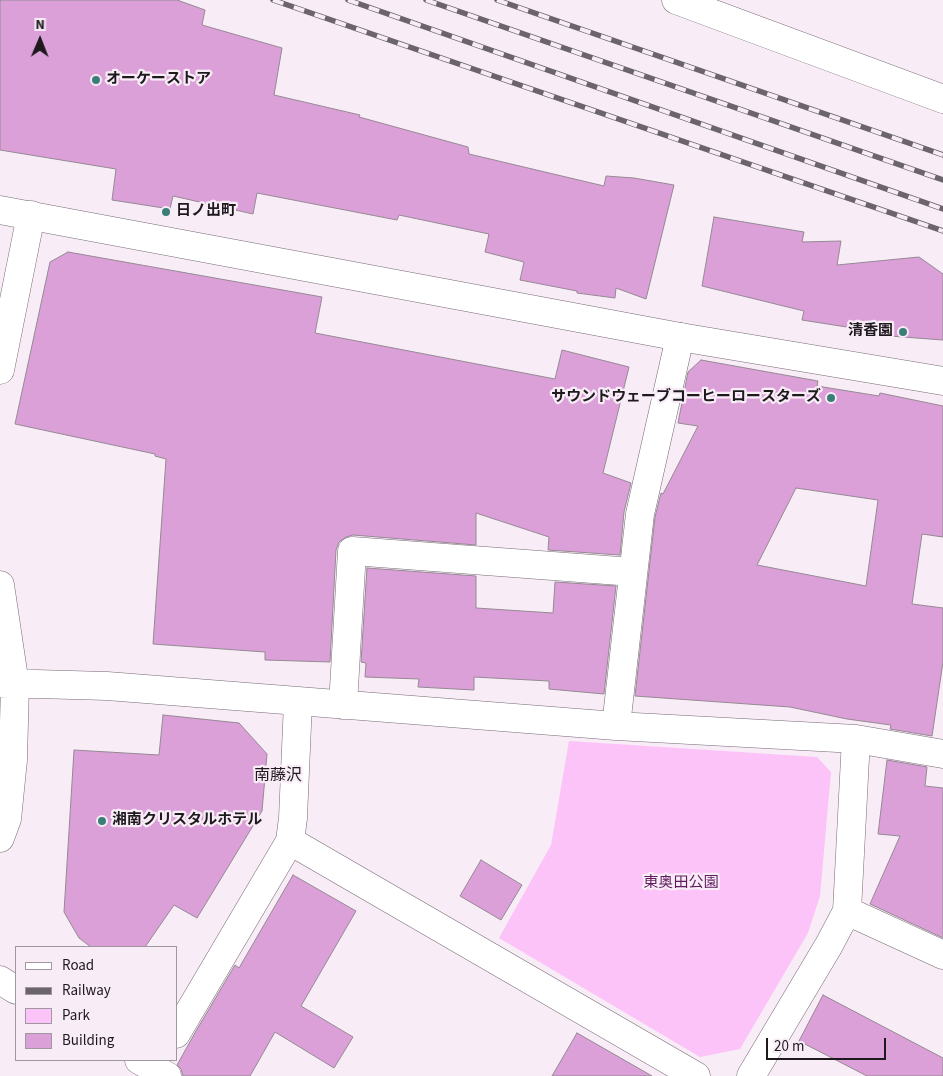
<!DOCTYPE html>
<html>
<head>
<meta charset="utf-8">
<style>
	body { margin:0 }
	#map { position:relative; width:943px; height:1076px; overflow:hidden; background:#f8ecf7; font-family:"Source Sans 3",sans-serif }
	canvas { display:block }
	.legend { position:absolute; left:15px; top:946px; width:162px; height:115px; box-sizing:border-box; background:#f8ecf7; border:1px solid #a098a0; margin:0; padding:6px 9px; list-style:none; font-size:15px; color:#1d191d }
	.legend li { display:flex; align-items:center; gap:10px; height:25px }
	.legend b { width:25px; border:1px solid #a098a0 }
	.north { position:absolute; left:15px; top:15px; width:50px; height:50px; -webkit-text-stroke:4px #f8ecf7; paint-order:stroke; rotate:1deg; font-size:14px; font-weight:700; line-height:20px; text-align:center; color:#1d191d }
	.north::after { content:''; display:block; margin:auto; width:18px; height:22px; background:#1d191d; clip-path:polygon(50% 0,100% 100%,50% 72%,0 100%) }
	.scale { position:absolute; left:766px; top:1038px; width:120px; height:22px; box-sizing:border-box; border:2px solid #1d191d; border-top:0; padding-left:6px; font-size:15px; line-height:18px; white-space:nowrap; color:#1d191d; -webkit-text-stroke:4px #f8ecf7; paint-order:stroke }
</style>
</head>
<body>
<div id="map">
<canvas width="943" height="1076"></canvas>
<ul class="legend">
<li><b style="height:6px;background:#fff"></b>Road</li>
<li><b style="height:6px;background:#6b656b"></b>Railway</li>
<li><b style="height:14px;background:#fcc3f9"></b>Park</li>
<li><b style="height:14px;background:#dca0d8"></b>Building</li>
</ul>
<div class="north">N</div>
<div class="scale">20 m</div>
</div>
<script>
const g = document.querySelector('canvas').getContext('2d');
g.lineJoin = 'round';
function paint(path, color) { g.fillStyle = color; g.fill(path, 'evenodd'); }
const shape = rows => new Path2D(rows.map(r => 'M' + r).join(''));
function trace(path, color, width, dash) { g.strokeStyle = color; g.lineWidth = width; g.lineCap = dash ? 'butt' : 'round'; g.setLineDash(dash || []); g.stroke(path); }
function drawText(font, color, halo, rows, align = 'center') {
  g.font = font + ' "Source Sans 3","Noto Sans JP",sans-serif'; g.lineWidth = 4.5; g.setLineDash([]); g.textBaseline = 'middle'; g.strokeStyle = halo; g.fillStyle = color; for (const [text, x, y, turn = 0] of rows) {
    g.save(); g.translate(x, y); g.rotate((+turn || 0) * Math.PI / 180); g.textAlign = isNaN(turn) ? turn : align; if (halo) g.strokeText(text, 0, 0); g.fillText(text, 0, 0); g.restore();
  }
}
paint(shape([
	[569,741,817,757,831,772,820,896,808,933,740,1049,700,1057,499,938,551,845]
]), '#fcc3f9');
const building = shape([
	[0,0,177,0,205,10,202,25,282,48,274,95,360,115,359,117,468,147,469,154,604,186,606,176,634,178,674,185,646,299,616,288,615,298,577,293,577,291,520,280,524,262,485,252,489,234,399,215,397,220,257,193,253,214,173,196,170,209,112,200,116,169,0,150,0,0],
	[714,217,804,232,802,242,841,241,837,265,919,257,943,274,943,340,890,336,891,334,802,320,804,311,702,286,714,217],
	[68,252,322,297,315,333,555,379,562,350,629,367,603,473,631,483,624,512,620,555,548,550,549,537,476,513,476,545,353,535,346,537,339,542,336,550,330,662,265,660,265,652,153,644,166,459,155,456,155,454,15,424,50,262,68,252],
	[701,360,818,381,817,386,879,396,880,393,943,406,943,537,922,534,912,604,943,608,943,662,932,736,890,729,891,725,847,719,790,707,635,696,655,517,661,493,663,494,698,426,678,423,688,372,701,360],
	[796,488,878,500,866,586,757,565,796,488],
	[367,568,476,576,476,608,553,613,555,582,616,586,604,694,549,689,549,681,474,677,474,690,418,687,419,679,365,677,366,663,361,662,367,568],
	[163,715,239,723,267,754,262,811,197,918,174,905,145,947,91,947,79,938,64,912,74,750,159,755,163,715],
	[887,760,927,767,925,786,943,788,943,938,870,904,900,836,878,834,887,760],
	[481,860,522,885,501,920,460,896,481,860],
	[293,875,356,911,301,1006,353,1037,334,1068,275,1032,250,1076,183,1076,181,1069,177,1065,196,1031,235,965,239,968,293,875],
	[823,995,943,1058,943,1076,867,1076,799,1041,823,995],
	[577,1033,652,1076,552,1076,577,1033]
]);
paint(building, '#dca0d8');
trace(building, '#948993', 1);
const street = shape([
	[676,0,943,99],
	[0,370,31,215],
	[0,585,15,685,13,760,7,819,0,838],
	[0,683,107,686,616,726,856,739,943,754],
	[343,705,352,551,633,572],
	[616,726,640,514,680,337],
	[290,841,696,1076],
	[847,911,943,955],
	[0,980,16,990],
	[176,1034,290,841,293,818,298,702],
	[139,1060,167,1076],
	[751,1076,829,945,847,911,856,739]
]);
const secondary = shape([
	[0,210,680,337,943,381]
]);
trace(street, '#766b75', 29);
trace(secondary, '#766b75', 29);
trace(street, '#fff', 28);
trace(secondary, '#fff', 28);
const rail = shape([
	[273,0,943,231],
	[348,0,943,209],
	[426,0,943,180],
	[497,0,943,155]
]);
trace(rail, '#6b656b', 5.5);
trace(rail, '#f8ecf7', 4, [11]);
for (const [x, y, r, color] of [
	[96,80,5,"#397f77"],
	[166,212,5,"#397f77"],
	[903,332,5,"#397f77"],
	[831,398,5,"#397f77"],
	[102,821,5,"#397f77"]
]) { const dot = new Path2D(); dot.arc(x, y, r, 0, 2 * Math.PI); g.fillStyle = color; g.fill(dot); trace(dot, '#f8ecf7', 2); }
drawText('bold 15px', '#1d191d', '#f8ecf7', [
	["オーケーストア",106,80],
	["日ノ出町",176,212],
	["清香園",893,332,"right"],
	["サウンドウェーブコーヒーロースターズ",821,398,"right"],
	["湘南クリスタルホテル",112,821]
], 'left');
drawText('15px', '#601a5f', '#f8ecf7', [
	["東奥田公園",681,884]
]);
drawText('16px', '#1d191d', '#f8ecf7', [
	["南藤沢",278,776]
]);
</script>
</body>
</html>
